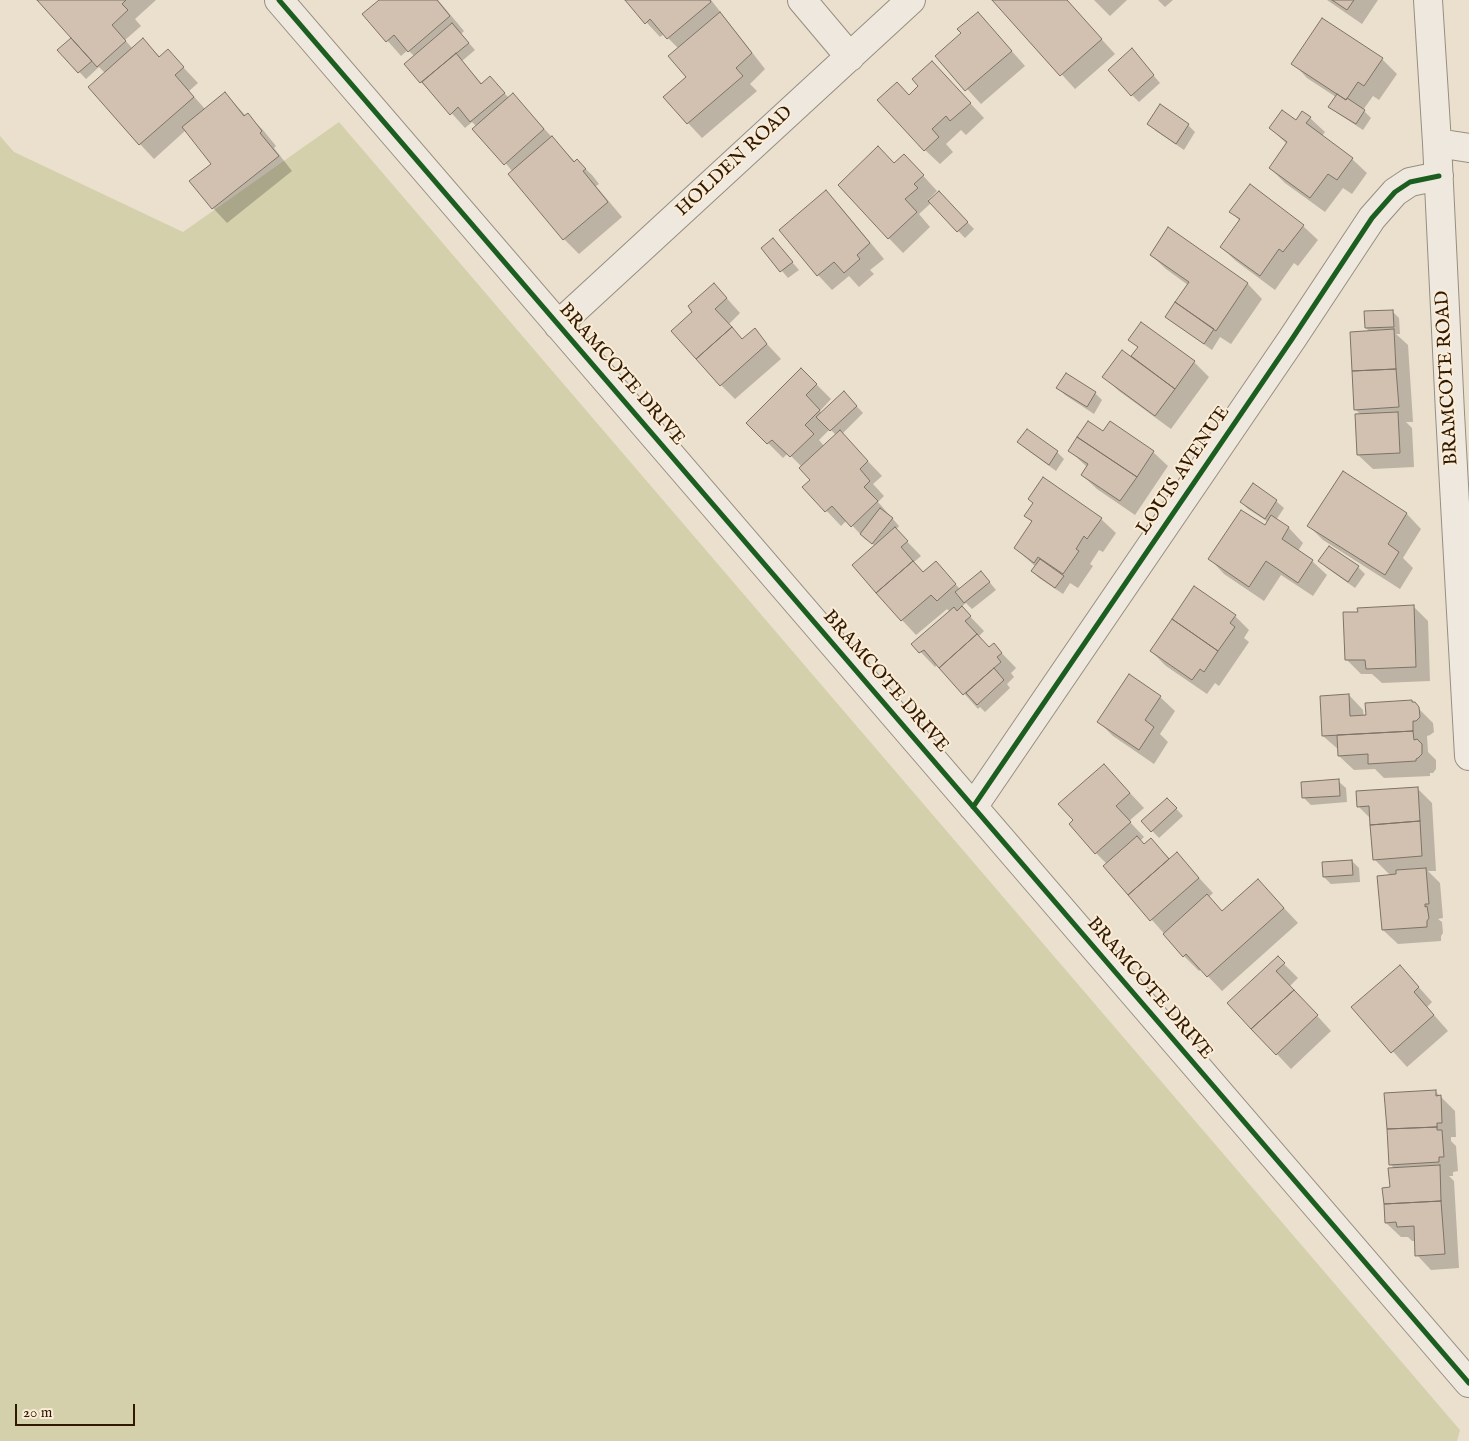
<!DOCTYPE html>
<html>
<head>
<meta charset="utf-8">
<style>
	body { margin:0 }
	#map { position:relative; width:1469px; height:1441px; overflow:hidden; background:#ebe0ce; font-family:"IM FELL English",serif }
	canvas { display:block }
	.scale { position:absolute; left:15px; top:1404px; width:120px; height:22px; box-sizing:border-box; border:2px solid #331800; border-top:0; padding-left:6px; font-size:15px; line-height:18px; white-space:nowrap; color:#331800; -webkit-text-stroke:4px #faedd7; paint-order:stroke }
</style>
</head>
<body>
<div id="map">
<canvas width="1469" height="1441"></canvas>
<div class="scale">20 m</div>
</div>
<script>
const g = document.querySelector('canvas').getContext('2d');
g.lineJoin = 'round';
function paint(path, color) { g.fillStyle = color; g.fill(path, 'evenodd'); }
const shape = rows => new Path2D(rows.map(r => 'M' + r).join(''));
function trace(path, color, width, dash) { g.strokeStyle = color; g.lineWidth = width; g.lineCap = dash ? 'butt' : 'round'; g.setLineDash(dash || []); g.stroke(path); }
function drawText(font, color, halo, rows, align = 'center') {
  g.font = font + ' "IM FELL English",serif'; g.lineWidth = 4; g.setLineDash([]); g.textBaseline = 'middle'; g.strokeStyle = halo; g.fillStyle = color; for (const [text, x, y, turn = 0] of rows) {
    g.save(); g.translate(x, y); g.rotate((+turn || 0) * Math.PI / 180); g.textAlign = isNaN(turn) ? turn : align; if (halo) g.strokeText(text, 0, 0); g.fillText(text, 0, 0); g.restore();
  }
}
paint(shape([
	[339,122,1460,1430,1457,1441,0,1441,0,136,14,152,183,232]
]), '#d4d0ac');
paint(shape([
	[39,0,156,0,135,19,141,26,125,40,133,49,143,40,161,58,168,51,198,83,189,91,205,109,225,93,246,116,248,115,263,130,276,146,274,148,292,171,227,223,213,208,191,182,213,164,186,130,154,159,140,144,105,73,99,67,86,79,59,51,79,44],
	[381,0,438,0,464,31,461,34,475,50,462,61,482,84,490,78,509,98,513,95,575,162,577,161,592,175,599,184,596,186,622,217,579,254,564,239,509,174,512,171,477,127,472,122,465,128,429,88,428,89,421,82,406,64,415,57,408,50,401,56,364,14],
	[626,0,711,0,765,69,750,84,757,91,702,138,688,123,688,78,678,48,664,34,660,37],
	[994,0,1066,0,1115,54,1075,89],
	[1094,0,1127,0,1110,16],
	[1158,0,1173,0,1165,7],
	[1327,0,1378,0,1362,24],
	[978,13,1025,66,981,104,937,56,963,34],
	[1322,20,1382,59,1397,74,1379,100,1373,96,1363,110,1371,118,1363,130,1337,113,1330,106,1336,97,1307,78,1293,63],
	[1138,57,1160,83,1139,102,1132,95],
	[946,77,984,118,966,135,961,130,946,144,953,152,940,164,925,150],
	[1310,118,1325,132,1322,136,1352,159,1367,173,1352,194,1343,188,1325,212,1285,183,1270,168,1287,144,1270,128],
	[1149,124,1188,125,1195,132,1184,150,1156,131],
	[895,164,918,170,937,191,928,200,930,202,939,193,974,229,965,238,931,203,919,214,930,227,903,253,839,186],
	[826,192,840,206,884,259,870,270,874,274,859,287,849,276,832,290,818,275],
	[1231,212,1303,226,1318,240,1298,266,1294,263,1275,290,1236,261,1221,247,1240,221],
	[1169,229,1248,284,1262,299,1231,344,1220,337,1212,350,1174,323,1167,316,1188,285,1166,269,1151,255],
	[773,240,799,270,788,278,763,248],
	[714,284,740,313,729,324,743,340,754,330,781,359,735,399,721,385,694,312],
	[1392,311,1399,318,1400,334,1396,334,1408,345,1413,422,1406,422,1412,428,1414,467,1373,469,1358,455,1361,415,1356,410,1370,332,1366,328],
	[1130,339,1194,362,1209,377,1171,429,1119,391,1104,377,1131,358,1138,348],
	[801,369,831,399,820,411,822,413,851,400,863,413,842,434,882,476,873,484,884,496,878,502,899,526,896,530,921,556,914,562,924,573,936,563,960,589,987,579,996,590,972,609,966,603,961,607,984,631,979,636,989,648,994,645,1016,668,1011,673,1014,677,1007,684,1010,688,985,712,980,707,978,709,938,664,935,667,913,644,950,612,947,609,916,635,902,620,875,546,867,540,866,540,847,520,841,526,804,487,812,480,802,467,788,453,783,458,748,423],
	[830,429,836,435,824,446,819,440],
	[1058,388,1095,393,1102,400,1094,414,1065,395],
	[1104,433,1153,452,1168,466,1135,515,1097,489,1082,475,1087,467,1070,451],
	[1019,442,1057,452,1064,459,1056,471,1026,449],
	[1343,472,1407,514,1421,529,1403,558,1413,568,1400,589,1323,540,1308,525],
	[1253,485,1276,501,1284,508,1276,520,1289,528,1303,543,1298,551,1312,561,1327,575,1313,596,1281,575,1264,601,1224,574,1210,559,1265,527,1268,522,1248,509,1241,502],
	[1034,504,1101,519,1116,533,1103,552,1099,550,1090,564,1093,566,1078,588,1070,583,1063,594,1039,578,1032,571,1036,567,1015,548,1032,522,1026,516],
	[1320,561,1358,567,1365,574,1355,588,1327,568],
	[1413,606,1428,621,1430,681,1382,683,1372,674,1361,674,1347,660,1359,613],
	[1235,616,1249,630,1244,638,1249,642,1219,686,1215,683,1207,694,1166,666,1151,651],
	[1349,695,1363,710,1364,717,1411,701,1433,723,1434,732,1430,735,1427,736,1428,752,1436,760,1436,769,1433,773,1430,773,1430,776,1384,778,1375,769,1354,770,1339,756,1339,750,1323,736],
	[1160,697,1175,711,1160,734,1168,742,1154,764,1113,736,1099,722],
	[1104,765,1144,808,1129,821,1144,837,1140,841,1145,845,1151,840,1170,859,1177,854,1213,893,1209,897,1223,912,1272,895,1298,923,1222,991,1201,969,1199,971,1184,956,1104,866,1107,864,1096,853,1074,820],
	[1338,781,1346,788,1347,802,1311,805,1304,798],
	[1417,788,1432,803,1436,871,1428,871,1440,883,1443,918,1438,919,1442,922,1443,933,1441,936,1441,941,1398,944,1383,930,1391,876,1374,859,1371,819,1358,806],
	[1167,799,1183,816,1159,838,1143,821],
	[1352,861,1359,868,1360,882,1331,884,1324,877],
	[1278,958,1298,978,1290,986,1331,1031,1291,1069,1229,1003],
	[1400,966,1432,1002,1427,1007,1448,1031,1407,1067,1353,1007],
	[1435,1091,1455,1111,1456,1137,1451,1137,1451,1141,1456,1146,1458,1171,1453,1172,1453,1176,1449,1176,1454,1181,1459,1268,1431,1270,1417,1255,1416,1241,1412,1241,1408,1237,1401,1237,1386,1223,1395,1169,1390,1164]
]), '#0003');
const building = shape([
	[37,0,126,0,122,4,128,10,112,25,126,41,97,67,37,0],
	[379,0,437,0,450,16,408,52,394,35,386,42,362,14,379,0],
	[625,0,710,0,711,2,667,39,650,19,645,24,625,0],
	[992,0,1067,0,1102,39,1060,76,992,0],
	[1332,0,1354,0,1347,10,1332,0],
	[720,12,752,53,736,68,743,76,687,124,663,97,686,77,668,56,720,12],
	[978,12,1012,51,965,91,935,56,961,33,957,29,978,12],
	[1322,18,1383,58,1364,86,1358,82,1346,100,1291,64,1322,18],
	[452,23,469,43,420,83,404,64,452,23],
	[71,38,92,61,78,73,57,50,71,38],
	[143,38,159,57,168,49,184,67,175,75,194,97,139,145,88,87,143,38],
	[1132,48,1154,75,1131,96,1108,70,1132,48],
	[456,53,481,84,490,76,505,93,470,122,458,107,450,115,422,82,456,53],
	[932,61,971,103,950,121,946,116,932,129,939,137,924,151,877,100,897,82,909,95,918,86,912,79,932,61],
	[225,92,244,116,248,113,262,131,260,133,279,156,212,209,189,181,211,164,182,127,225,92],
	[513,93,544,129,504,165,472,129,513,93],
	[1337,94,1346,100,1347,98,1365,110,1356,124,1328,107,1337,94],
	[1160,104,1189,124,1176,144,1147,124,1160,104],
	[1282,110,1296,120,1302,111,1311,117,1306,123,1353,158,1337,180,1328,174,1310,198,1269,168,1287,142,1269,128,1282,110],
	[552,136,574,162,577,159,586,169,583,171,608,202,563,240,508,174,552,136],
	[878,146,894,163,904,154,924,175,914,184,918,188,905,199,917,212,888,239,838,185,878,146],
	[1250,184,1304,225,1283,252,1279,249,1260,276,1220,247,1240,219,1229,212,1250,184],
	[826,190,870,243,857,255,860,259,844,273,834,262,817,276,779,230,826,190],
	[939,191,968,222,957,232,928,201,939,191],
	[1168,227,1248,283,1216,331,1175,302,1189,282,1150,255,1168,227],
	[773,238,793,262,780,272,761,248,773,238],
	[714,283,727,298,715,309,732,327,696,359,671,331,692,312,688,306,714,283],
	[1175,302,1214,329,1204,344,1165,317,1175,302],
	[1393,310,1394,327,1365,328,1364,311,1393,310],
	[1141,322,1195,361,1175,389,1131,356,1138,347,1128,340,1141,322],
	[732,327,742,339,755,328,767,344,720,386,696,359,732,327],
	[1394,329,1396,369,1352,371,1350,332,1394,329],
	[1122,350,1175,389,1155,416,1102,377,1122,350],
	[801,368,817,384,806,395,820,410,805,425,814,434,790,457,772,440,767,444,746,423,801,368],
	[1396,369,1399,407,1354,410,1352,371,1396,369],
	[1066,373,1096,392,1087,407,1056,388,1066,373],
	[844,391,857,406,830,431,816,417,844,391],
	[1398,412,1400,453,1357,455,1355,414,1398,412],
	[1088,421,1103,431,1110,421,1154,451,1137,477,1077,437,1088,421],
	[1027,429,1058,451,1049,465,1017,442,1027,429],
	[840,430,868,461,860,469,870,481,864,487,878,501,851,527,832,506,825,512,802,487,810,480,799,468,840,430],
	[1077,437,1137,477,1120,501,1081,475,1088,464,1068,451,1077,437],
	[1343,471,1407,513,1388,544,1399,552,1385,575,1307,526,1343,471],
	[1043,477,1102,518,1087,539,1084,536,1076,549,1079,551,1063,574,1038,557,1034,563,1014,548,1032,521,1024,516,1033,503,1028,499,1043,477],
	[1253,483,1277,500,1265,519,1240,502,1253,483],
	[880,508,893,518,872,544,860,534,880,508],
	[1241,510,1265,525,1271,515,1289,527,1282,539,1313,560,1298,583,1266,561,1249,587,1208,559,1241,510],
	[895,527,908,541,901,547,913,561,876,593,852,565,895,527],
	[1329,546,1359,566,1348,582,1318,561,1329,546],
	[1040,559,1064,576,1055,588,1031,571,1040,559],
	[913,561,923,572,936,561,956,584,937,601,931,595,901,621,876,593,913,561],
	[981,571,990,582,964,603,955,592,981,571],
	[1194,586,1236,615,1230,623,1235,627,1218,651,1172,619,1194,586],
	[1414,605,1416,667,1366,669,1365,660,1345,660,1343,612,1358,612,1357,608,1414,605],
	[962,606,971,616,965,621,977,634,939,668,924,650,919,653,911,644,954,607,957,611,962,606],
	[1172,619,1218,651,1204,672,1200,669,1192,680,1150,651,1172,619],
	[977,634,989,647,994,643,1002,653,997,657,1001,662,963,695,939,668,977,634],
	[994,668,1004,680,977,705,966,693,994,668],
	[1129,674,1161,696,1145,720,1154,727,1139,750,1097,722,1129,674],
	[1349,694,1350,716,1366,715,1365,703,1412,700,1412,702,1415,702,1419,707,1420,717,1416,721,1413,721,1413,731,1322,736,1320,696,1349,694],
	[1413,731,1414,740,1417,739,1422,744,1422,754,1418,758,1416,759,1416,761,1368,764,1368,754,1338,756,1337,735,1413,731],
	[1104,764,1130,793,1116,806,1131,822,1095,854,1069,824,1073,820,1058,804,1104,764],
	[1339,779,1340,796,1302,798,1301,782,1339,779],
	[1418,787,1420,821,1370,825,1369,806,1357,807,1356,791,1418,787],
	[1167,798,1177,808,1151,832,1141,821,1167,798],
	[1420,821,1422,856,1373,860,1370,825,1420,821],
	[1137,836,1144,844,1151,838,1169,859,1128,895,1103,866,1137,836],
	[1177,852,1199,878,1150,921,1128,895,1177,852],
	[1352,860,1353,875,1323,877,1322,862,1352,860],
	[1426,868,1429,904,1425,904,1425,907,1427,906,1429,918,1427,921,1427,927,1382,930,1377,876,1396,874,1396,870,1426,868],
	[1258,879,1284,908,1207,977,1186,954,1183,957,1163,934,1207,894,1222,911,1258,879],
	[1278,956,1285,963,1276,971,1294,990,1251,1029,1227,1003,1278,956],
	[1400,965,1419,987,1414,992,1434,1015,1391,1053,1351,1007,1400,965],
	[1294,990,1318,1015,1276,1055,1251,1029,1294,990],
	[1436,1090,1436,1096,1441,1095,1442,1123,1437,1123,1437,1127,1387,1129,1384,1093,1436,1090],
	[1437,1127,1437,1130,1442,1130,1444,1157,1439,1157,1439,1162,1389,1165,1387,1129,1437,1127],
	[1440,1165,1441,1201,1384,1204,1382,1188,1390,1187,1388,1168,1440,1165],
	[1441,1201,1445,1254,1415,1256,1414,1226,1397,1227,1396,1222,1385,1223,1384,1204,1441,1201]
]);
paint(building, '#d2c1b1');
trace(building, '#7c7366', 1);
const minor = shape([
	[279,0,1469,1383],
	[802,0,850,57],
	[1428,0,1437,143,1450,413,1469,756],
	[1437,143,1469,148],
	[558,325,911,0],
	[973,807,1292,339,1372,218,1395,192,1410,182,1439,176]
]);
trace(minor, '#978e80', 30);
trace(minor, '#eee8df', 28);
trace(shape([
	[279,0,1469,1383],
	[973,807,1292,339,1372,218,1395,192,1410,182,1439,176]
]), '#1b5e20', 5);
drawText('19px', '#331800', '#faedd7', [
	["HOLDEN ROAD",735,162,-43],
	["BRAMCOTE DRIVE",621,375,49],
	["BRAMCOTE ROAD",1448,378,-93],
	["LOUIS AVENUE",1184,471,-56],
	["BRAMCOTE DRIVE",885,682,49],
	["BRAMCOTE DRIVE",1149,989,49]
]);
</script>
</body>
</html>
